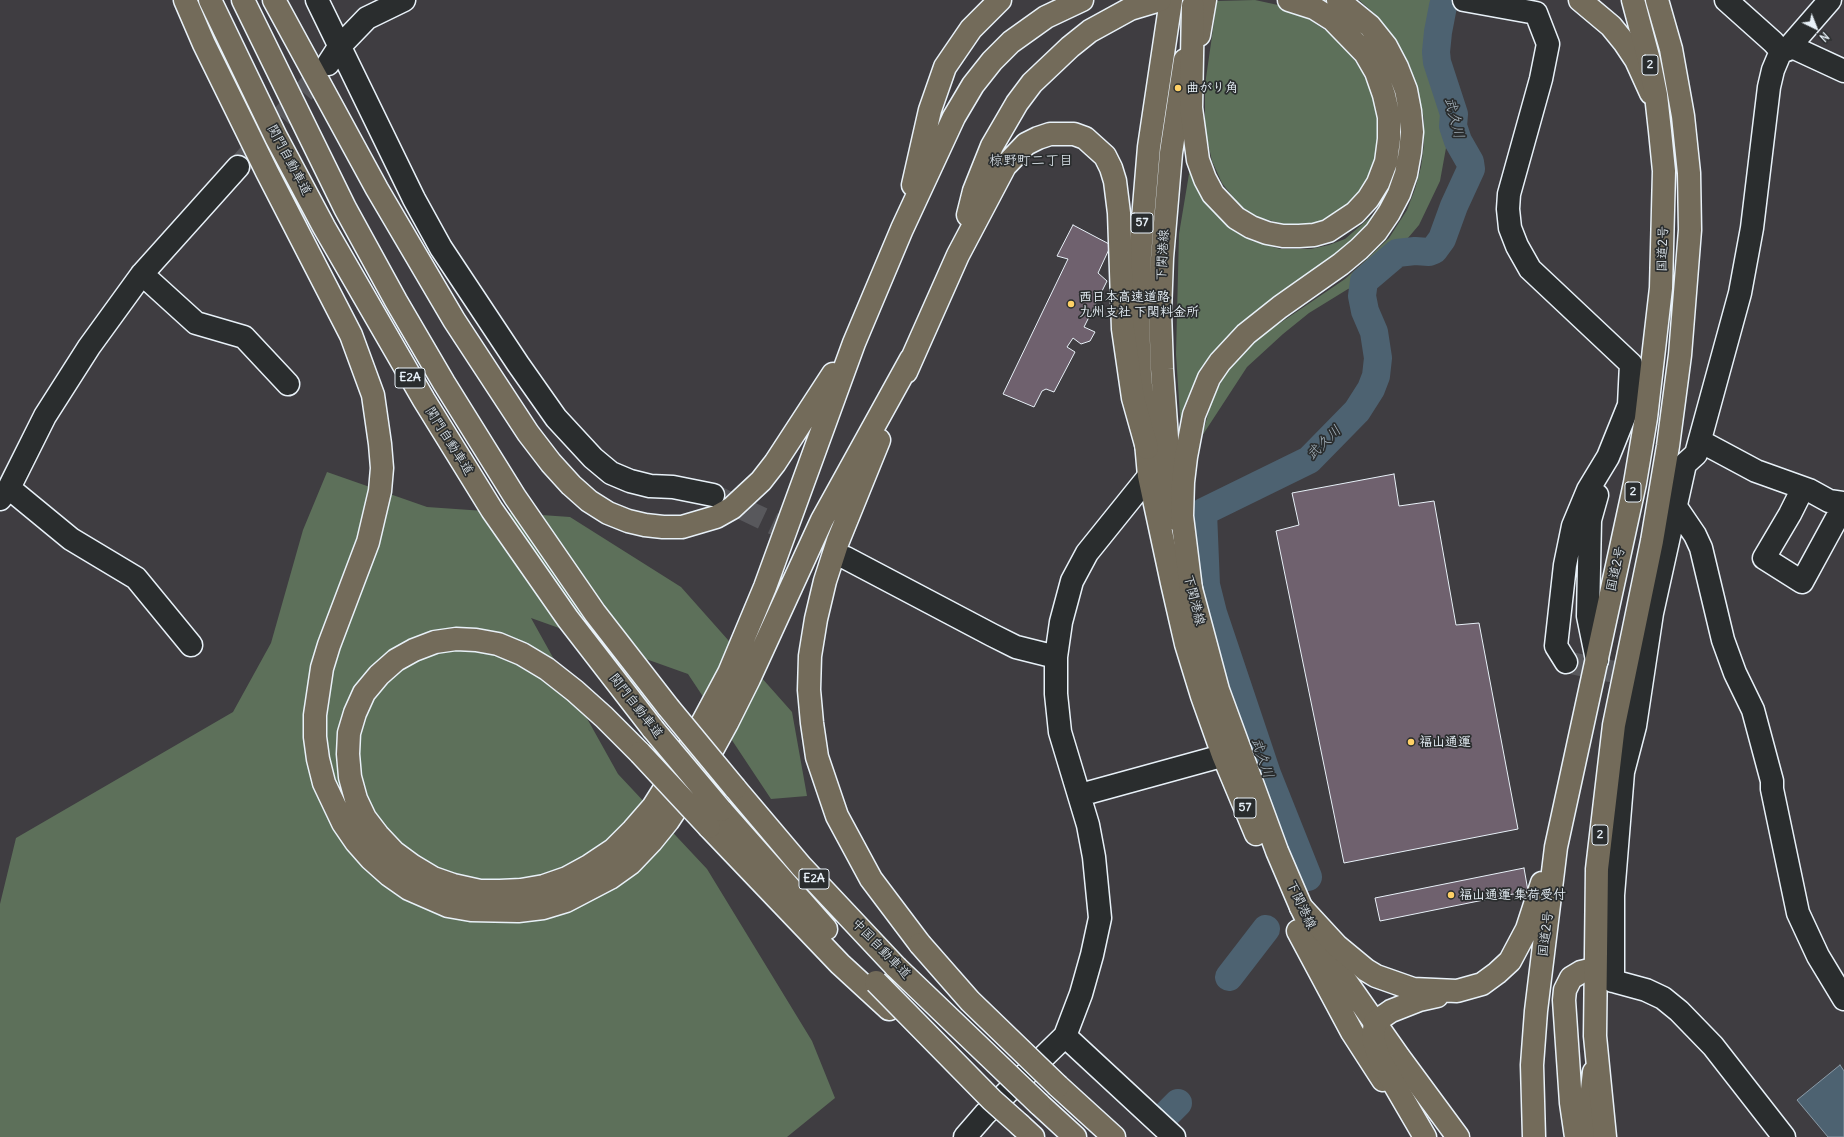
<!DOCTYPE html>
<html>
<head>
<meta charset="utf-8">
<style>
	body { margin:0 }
	#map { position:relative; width:1844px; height:1137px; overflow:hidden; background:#3f3d41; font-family:Delius,sans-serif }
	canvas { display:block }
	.north { position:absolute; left:1796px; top:8px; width:40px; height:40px; -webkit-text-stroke:3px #2a2d2e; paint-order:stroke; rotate:137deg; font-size:11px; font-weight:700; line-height:16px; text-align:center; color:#e8f1f8 }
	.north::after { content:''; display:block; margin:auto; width:14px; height:18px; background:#e8f1f8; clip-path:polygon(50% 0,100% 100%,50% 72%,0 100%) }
</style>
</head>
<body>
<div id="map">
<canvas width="1844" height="1137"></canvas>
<div class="north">N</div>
</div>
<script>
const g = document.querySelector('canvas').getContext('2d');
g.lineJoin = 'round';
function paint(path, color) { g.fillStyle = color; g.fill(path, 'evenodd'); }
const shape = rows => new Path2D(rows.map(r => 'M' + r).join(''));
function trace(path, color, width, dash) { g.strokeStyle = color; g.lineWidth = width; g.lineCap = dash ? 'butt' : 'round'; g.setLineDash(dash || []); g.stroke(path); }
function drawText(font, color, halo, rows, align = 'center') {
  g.font = font + ' Delius,"Klee One",sans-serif'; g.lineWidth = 3.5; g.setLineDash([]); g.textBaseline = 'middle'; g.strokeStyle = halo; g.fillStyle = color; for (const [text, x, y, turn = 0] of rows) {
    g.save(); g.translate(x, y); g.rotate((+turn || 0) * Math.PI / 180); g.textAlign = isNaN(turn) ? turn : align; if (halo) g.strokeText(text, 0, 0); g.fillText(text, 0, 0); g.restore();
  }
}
paint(shape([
	[1255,0,1278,5,1298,12,1334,36,1350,53,1362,72,1372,92,1378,121,1378,144,1373,164,1368,178,1358,192,1336,215,1325,221,1299,225,1284,224,1257,217,1240,206,1222,183,1212,161,1205,129,1205,85,1217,1],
	[1359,0,1439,0,1441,8,1433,50,1434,63,1448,105,1449,117,1448,137,1440,181,1419,225,1402,245,1402,256,1365,285,1348,289,1309,313,1283,334,1247,367,1202,436,1210,407,1217,390,1227,371,1239,357,1264,334,1345,279,1363,263,1389,238,1407,210,1415,189,1421,167,1424,144,1424,119,1419,96,1410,66,1386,27,1375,14],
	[1190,168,1226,223,1234,230,1252,241,1280,249,1311,249,1329,245,1345,239,1374,214,1386,196,1393,181,1396,182,1366,231,1274,302,1181,431,1176,354,1179,234],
	[327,472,427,507,570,517,681,587,792,712,807,796,771,799,688,674,531,618,618,774,707,869,812,1041,835,1098,787,1137,0,1137,0,904,16,838,233,712,271,643,303,530]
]), '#5d705a');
const water = shape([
	[1840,1065,1844,1071,1844,1137,1828,1137,1797,1100,1840,1065]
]);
paint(water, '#4d6271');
trace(water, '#8b9ba7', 1);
trace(shape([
	[1308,877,1267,774,1213,613,1206,585,1203,512,1309,460,1357,411,1371,389,1376,376,1378,358,1374,332,1365,311,1362,296,1364,281,1397,253,1415,251,1429,252,1434,250,1442,239,1454,206,1471,169,1470,162,1458,141,1453,126,1454,114,1437,62,1436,52,1438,32,1443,6],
	[1229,977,1266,929],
	[1166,1115,1178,1103]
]), '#4d6271', 28);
const building = shape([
	[1073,225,1111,245,1098,273,1107,281,1084,327,1095,332,1090,341,1081,344,1073,338,1067,347,1075,352,1054,392,1046,389,1042,391,1034,407,1003,394,1068,259,1057,256,1073,225],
	[1394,474,1399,506,1434,501,1456,625,1479,623,1518,829,1344,863,1276,531,1299,525,1292,493,1394,474],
	[1524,868,1528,891,1380,921,1375,898,1524,868]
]);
paint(building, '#6f616e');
trace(building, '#e8f1f8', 1);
trace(shape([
	[238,167,328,64],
	[713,495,846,558],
	[1566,662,1634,676]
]), '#58585c', 22, [22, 11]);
const minor = shape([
	[317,0,414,199,441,248,518,364,556,418,593,458,611,473,630,481,650,486,673,487,713,495],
	[1464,0,1536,13,1548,44,1541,79,1509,194,1508,209,1510,228,1517,246,1530,269,1631,364,1629,405,1608,457,1588,490,1573,526,1565,565,1556,646,1566,662],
	[1726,0,1773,42,1781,51],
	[1790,46,1844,71],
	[328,64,339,47,367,18,404,0],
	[142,274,196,323,244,337,288,384],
	[1700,441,1756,471,1809,490,1829,501,1844,503],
	[9,488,71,539,136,578,191,645],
	[1803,488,1790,514,1764,558,1802,582,1844,505],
	[0,499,9,488,45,416,89,347,142,274,238,167],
	[1676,507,1695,535,1701,548,1723,640,1735,673,1753,710,1772,781,1772,789,1798,913,1818,956,1844,999],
	[846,558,992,635,1016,647,1056,657],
	[1597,660,1588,616,1590,520,1597,495],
	[1080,795,1240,751],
	[1601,973,1613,981,1646,990,1663,998,1679,1011,1713,1046,1784,1137],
	[1613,981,1613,895,1623,772,1635,726,1652,613,1685,464,1696,454,1740,293,1752,228,1769,87,1773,70,1781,51,1787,50,1790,46,1830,0],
	[1065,1036,1174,1137],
	[965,1137,985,1114,1065,1036,1081,994,1092,955,1100,918,1094,857,1088,825,1060,732,1056,694,1056,657,1061,622,1072,581,1087,553,1149,476]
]);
const major = shape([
	[1171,0,1149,147,1140,255,1138,316,1140,374,1149,476,1172,583,1186,644,1202,696,1223,755,1256,834],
	[1580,0,1611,26,1624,42,1636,60,1651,93],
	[1199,35,1205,0],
	[1176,519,1170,479,1162,369,1160,312,1162,258,1171,153,1185,60],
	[1186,570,1218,690,1277,851,1301,907,1317,940,1399,1057,1458,1137],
	[1298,931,1352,1032,1383,1080],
	[1576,1137,1571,1103,1564,1000,1565,990,1571,978,1581,972,1594,969],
	[1592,1137,1590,1107,1594,1072]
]);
const highway = shape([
	[185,0,204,44,267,172,351,335,373,395,380,444,382,468,380,491,368,542,329,645,322,668,315,715,315,737,318,759,324,783,343,823,356,842,371,859,389,875,409,889,448,906,471,910,518,911,543,908,566,901,610,878,631,863,651,842,668,821,699,774,727,723,749,679,822,520,911,359],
	[210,0,276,137,324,227,424,400,492,510,568,619,653,729],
	[243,0,345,208,396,301,444,383,515,497,595,613,668,707],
	[274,0,377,189,454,320,528,433,551,463,571,485,589,501,608,513,628,521,645,525,663,527,682,527,716,517,732,508,761,481,775,463,833,374],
	[1193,6,1191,108,1198,160,1205,179,1213,194,1236,218,1251,227,1267,233,1283,236,1299,236,1314,235,1328,231,1355,213,1368,199,1378,183,1386,162,1389,139,1389,117,1384,95,1376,72,1365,53,1333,20,1314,8,1289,0],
	[913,185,930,110,945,67,971,29,1000,0],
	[968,215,974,191,992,146,1017,103,1032,83,1070,47,1090,31,1130,9,1160,0],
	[906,372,958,255,1005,166,1026,144,1038,138,1050,134,1074,134,1085,138,1105,156,1111,168,1115,181,1119,213,1123,329,1133,398,1147,448],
	[879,440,838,541,825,581,816,619,810,656,809,690,812,723,817,757,837,816,871,879,920,944],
	[1191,589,1182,516,1183,482,1186,457,1194,415,1209,378,1220,362,1246,334,1280,307,1341,264,1359,249,1376,232,1389,213,1399,194,1406,174,1410,152,1412,132,1410,111,1406,90,1397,67,1386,46,1370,26,1338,0],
	[640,753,604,717,575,691,547,669,522,654,498,644,476,640,456,639,435,642,414,650,396,660,379,675,364,693,355,713,349,733,348,754,350,777,356,799,365,818,378,835,394,852,413,866,433,878,453,885,480,891,500,891,521,890,544,886,567,878,589,866,613,850,633,830,653,807,682,761,729,673,765,587,854,343,902,229,954,117,973,85,992,61,1011,42,1046,17,1082,0],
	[735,788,801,866,896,967],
	[721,810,826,929],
	[709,827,840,964,889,1009],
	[1301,907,1337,946,1366,970,1376,976,1413,989,1457,991,1482,984,1497,973,1510,961,1527,929,1542,883],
	[1058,1086,1114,1137],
	[1039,1104,1075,1137],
	[1020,1125,1033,1137],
	[1425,1137,1379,1058,1373,1038,1375,1022,1391,1011,1419,1000,1437,996],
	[1534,1137,1532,1065,1536,1011,1556,847,1635,483,1646,418,1661,288,1664,171,1660,131,1656,95,1649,60,1633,0],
	[1605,1137,1595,1036,1597,869,1614,725,1652,541,1668,446,1680,355,1690,230,1689,173,1683,116,1671,49,1657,0]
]);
trace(minor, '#e8f1f8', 25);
trace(major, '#e8f1f8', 25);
trace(highway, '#e8f1f8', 25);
trace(minor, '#2a2d2e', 22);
trace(major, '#736b5a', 22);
trace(highway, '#736b5a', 22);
const highwayBridge = shape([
	[668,707,735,788],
	[653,729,721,810],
	[640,753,709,827],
	[920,944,970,1001,1058,1086],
	[896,967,1039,1104],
	[876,982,992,1100,1020,1125]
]);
trace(highwayBridge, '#e8f1f8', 25, []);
trace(highwayBridge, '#736b5a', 22);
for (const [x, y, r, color] of [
	[1178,88,4,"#ffd166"],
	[1071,304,4,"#ffd166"],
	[1411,742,4,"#ffd166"],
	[1451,895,4,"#ffd166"]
]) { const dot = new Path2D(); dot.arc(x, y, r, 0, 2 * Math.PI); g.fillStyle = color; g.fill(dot); trace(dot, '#2a2d2e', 1.5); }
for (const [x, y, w] of [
	[1650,65,16],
	[1142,223,22],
	[410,378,30],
	[1633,492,16],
	[1245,808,22],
	[1600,835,16],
	[814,879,30]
]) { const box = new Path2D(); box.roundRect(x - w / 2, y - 10, w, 20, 3); g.fillStyle = '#2a2d2e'; g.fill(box); trace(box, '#e8f1f8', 1); }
drawText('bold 12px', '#e8f1f8', null, [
	["2",1650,65],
	["57",1142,223],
	["E2A",410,378],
	["2",1633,492],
	["57",1245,808],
	["2",1600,835],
	["E2A",814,879]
]);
drawText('bold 13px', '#e8f1f8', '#2a2d2e', [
	["曲がり角",1186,88],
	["西日本高速道路",1079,297],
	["九州支社 下関料金所",1079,312],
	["福山通運",1419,742],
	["福山通運 集荷受付",1459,895]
], 'left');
drawText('13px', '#e8f1f8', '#2a2d2e', [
	["関門自動車道",289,160,62],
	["国道2号",1663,249,-88],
	["下関港線",1163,255,-87],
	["関門自動車道",449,441,58],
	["国道2号",1616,569,-78],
	["下関港線",1194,600,76],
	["関門自動車道",636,706,52],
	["下関港線",1301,905,65],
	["国道2号",1546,934,-83],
	["中国自動車道",881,949,46]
]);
drawText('italic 14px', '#aab8c2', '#2a2d2e', [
	["武久川",1454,118,76],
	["武久川",1324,443,-44],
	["武久川",1262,758,71]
]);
drawText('14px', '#e8f1f8', '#2a2d2e', [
	["椋野町二丁目",1031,161]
]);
</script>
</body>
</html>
